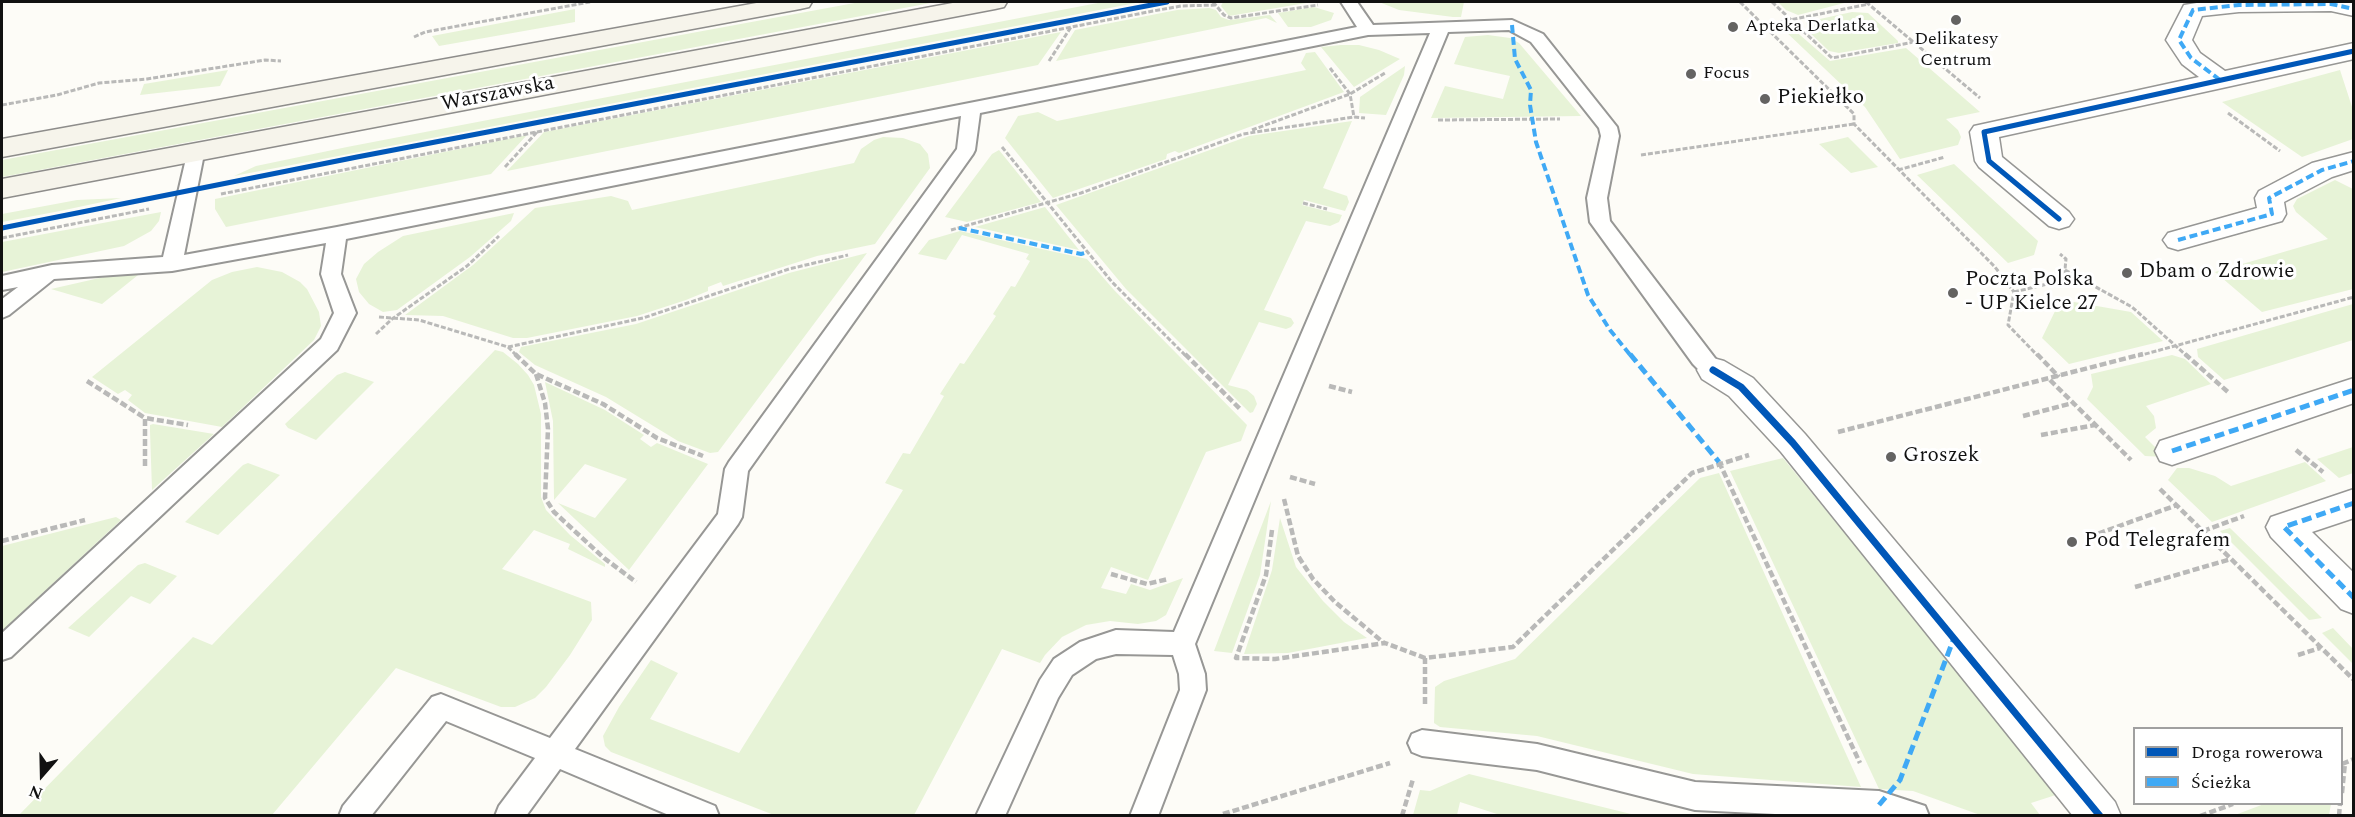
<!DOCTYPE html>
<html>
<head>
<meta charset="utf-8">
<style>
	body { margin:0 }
	#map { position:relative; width:2355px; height:817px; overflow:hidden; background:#fdfcf7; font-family:Spectral,serif }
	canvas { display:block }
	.frame { position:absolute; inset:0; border:3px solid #111; pointer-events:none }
	.legend { position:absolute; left:2133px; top:727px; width:210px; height:78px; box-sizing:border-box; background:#fff; border:2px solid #a0a0a0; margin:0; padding:8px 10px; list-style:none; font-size:18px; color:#111 }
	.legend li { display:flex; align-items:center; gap:12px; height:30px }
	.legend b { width:30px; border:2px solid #a0a0a0 }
	.north { position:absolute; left:12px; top:745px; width:60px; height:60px; -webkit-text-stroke:4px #fff; paint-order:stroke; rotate:200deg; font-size:16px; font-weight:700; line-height:24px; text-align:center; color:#111 }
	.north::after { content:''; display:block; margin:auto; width:21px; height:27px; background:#111; clip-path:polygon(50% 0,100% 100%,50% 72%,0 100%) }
</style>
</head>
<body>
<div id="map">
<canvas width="2355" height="817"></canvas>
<div class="frame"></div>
<ul class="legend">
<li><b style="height:8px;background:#0057b8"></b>Droga rowerowa</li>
<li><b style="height:8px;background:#3fa9f5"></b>Ścieżka</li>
</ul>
<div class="north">N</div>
</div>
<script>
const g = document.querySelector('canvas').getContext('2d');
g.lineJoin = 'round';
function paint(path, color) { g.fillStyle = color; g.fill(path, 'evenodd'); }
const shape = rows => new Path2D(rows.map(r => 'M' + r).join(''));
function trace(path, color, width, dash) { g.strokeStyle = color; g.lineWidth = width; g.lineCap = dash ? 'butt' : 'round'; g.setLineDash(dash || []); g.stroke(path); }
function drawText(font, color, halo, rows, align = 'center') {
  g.font = font + ' Spectral,serif'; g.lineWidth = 6; g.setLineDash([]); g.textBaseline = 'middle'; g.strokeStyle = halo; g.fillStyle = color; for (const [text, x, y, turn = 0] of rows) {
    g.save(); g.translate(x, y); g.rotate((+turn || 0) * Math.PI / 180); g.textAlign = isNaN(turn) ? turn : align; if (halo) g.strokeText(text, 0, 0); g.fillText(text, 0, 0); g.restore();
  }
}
paint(shape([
	[860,2,936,2,2,177,2,160],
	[1103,2,1141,2,234,176,256,166,347,147],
	[1223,2,1312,2,1229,16,1221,6],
	[1379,2,1464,2,1461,17,1453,17,1399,10],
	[1788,2,1848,2,1798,15,1786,10,1779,3],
	[1314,7,1334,13,1331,20,1311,27,1288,27,1278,13],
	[1209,8,1216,10,1221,17,1229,20,1270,15,1277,23,1266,18,1056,61,1075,30,1177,10],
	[575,9,575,22,439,46,432,36],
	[1852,12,1868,13,1898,41,1898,43,1839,53,1829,51,1807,30,1806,22],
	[1793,29,1830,61,1906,48,1980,112,1946,119,1958,130,1961,137,1958,145,1900,159,1865,107,1784,30],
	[1061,32,1038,65,507,171,544,132],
	[1488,35,1510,38,1519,43,1581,116,1431,118,1445,86,1503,99,1510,76,1454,64,1465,37],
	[1341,45,1359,45,1379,50,1400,59,1354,87,1321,47],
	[1315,52,1344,92,1179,153,1175,151,1167,154,1166,159,1053,198,1005,138,1018,116,1038,112,1057,121,1306,70,1301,63,1306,53],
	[1405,66,1404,75,1386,115,1359,113,1360,97],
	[228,70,220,86,140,95,144,84],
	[2340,70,2353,110,2353,139,2302,157,2222,102],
	[1352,121,1323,188,1347,196,1349,202,1345,211,1304,200,1302,205,1342,215,1339,222,1330,226,1306,221,1264,310,1291,318,1294,323,1291,327,1286,329,1259,322,1228,385,1247,390,1254,396,1257,404,1253,412,1250,413,1126,289,1056,205,1249,136],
	[527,135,491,174,226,227,215,209,215,199],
	[883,137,903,138,920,144,928,154,930,168,875,244,817,256,723,286,721,282,708,287,708,291,686,300,637,316,527,338,513,338,443,316,405,315,473,265,535,208,611,196,628,201,632,210,854,163,861,149,874,140],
	[1848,137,1878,167,1851,173,1819,144],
	[999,150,1041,202,967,222,945,217,992,154],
	[1954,164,2038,241,2034,255,2008,263,1917,175],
	[2335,180,2353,189,2353,289,2262,312,2215,272,2328,239,2296,212,2293,206,2297,199],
	[121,198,60,211,2,222,2,214,77,200],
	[1045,207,1079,250,975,227],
	[161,212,159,221,151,231,124,246,2,272,2,242],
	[514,213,511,221,470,257,397,310,383,312,369,304,359,292,356,279,364,264,378,252,403,236],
	[960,231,1087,259,1114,290,1247,425,1241,441,1206,452,1148,580,1111,567,1101,588,1126,594,1131,584,1150,590,1183,578,1166,615,1156,621,1138,624,1110,621,1086,625,1062,637,1045,655,1040,663,1002,649,914,815,774,815,611,752,605,746,603,736,619,707,651,660,678,673,650,719,739,753,903,490,885,483,903,453,910,454,944,396,940,394,960,363,964,364,996,316,993,314,1011,286,1015,287,1030,261,1026,259,1029,254,962,235,946,260,918,254,929,240],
	[867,253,718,452,710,453,678,441,606,397,535,365,519,352,521,347,636,324,789,273],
	[257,267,282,272,300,282,307,289,319,312,321,326,314,340,222,427,145,413,128,400,132,395,125,390,118,394,92,377,212,280,232,272],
	[139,269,143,271,102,304,51,289],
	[2074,302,2131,312,2163,341,2069,364,2042,338,2057,307],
	[2353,304,2353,340,2224,380,2198,357,2197,349],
	[495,350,503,352,518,364,528,375,534,385,541,414,541,497,546,510,570,535,605,564,605,567,568,549,570,544,534,530,502,569,591,602,592,620,570,655,546,687,535,698,515,707,501,707,396,668,272,815,19,815,193,637,212,645],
	[2172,355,2185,359,2211,384,2146,406,2154,416,2156,428,2145,437,2165,457,2145,456,2087,399,2093,387,2091,374],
	[345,372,374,382,316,440,288,428,285,424,337,375],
	[545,382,605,410,644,435,640,439,651,447,657,443,708,464,629,570,558,503,595,518,627,479,585,464,554,500,553,421],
	[153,424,214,434,152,490,150,431,150,425],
	[2353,447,2353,473,2339,478,2317,459],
	[1783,458,1939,648,2068,791,2031,803,2040,815,1983,816,1913,791,1879,789,1730,471],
	[2305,462,2326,481,2212,522,2168,480,2177,468,2189,468,2215,476,2231,486],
	[248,463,280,475,218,535,185,522,243,465],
	[1719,473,1861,787,1693,774,1537,736,1440,727,1434,723,1435,687,1444,681,1515,659,1700,478],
	[1271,501,1260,575,1232,653,1214,651],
	[116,517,121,520,2,631,2,546],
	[1280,518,1296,567,1323,601,1344,622,1367,638,1288,653,1244,654,1272,570],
	[2230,528,2322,618,2309,620,2220,531],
	[145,563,177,576,150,604,131,596,89,637,68,628,138,565],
	[2333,628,2353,649,2353,664,2322,633],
	[1469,774,1635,815,1500,815,1460,802,1457,815,1413,815,1420,790,1430,791],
	[2264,804,2331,804,2329,815,2235,815]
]), '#e7f3d7');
const lane = shape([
	[1341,2,1357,2,1373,25,1512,20,1543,34,1617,127,1619,136,1607,198,1610,221,1724,370,1721,376,1713,378,1705,376,1693,364,1590,222,1587,198,1601,136,1599,128,1531,42,1509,30,1448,32,1195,644,1205,674,1206,690,1158,816,1130,816,1180,690,1179,674,1173,655,1116,654,1096,659,1072,675,1058,698,1005,816,976,816,1040,680,1054,659,1080,642,1116,630,1174,632,1430,33,1368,35,980,113,975,150,973,154,748,471,742,517,738,524,575,749,715,806,719,816,671,816,560,769,526,816,495,816,499,806,535,758,446,721,371,816,339,816,343,806,432,697,441,694,550,738,718,514,725,469,729,462,957,149,961,116,346,239,341,274,356,313,337,350,11,657,2,660,2,633,321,339,334,313,321,274,326,243,172,271,54,279,9,315,2,318,2,299,18,287,2,290,2,276,52,265,163,257,188,150,195,148,202,150,204,154,184,255,337,227,1357,27,1341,2],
	[1422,730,1537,744,1695,782,1879,791,1925,806,1929,816,1815,816,1695,810,1537,770,1422,756,1412,752,1408,743,1412,734,1422,730]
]);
const street = shape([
	[2203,2,2354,2,2354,16,2331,11,2239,12,2202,16,2192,40,2200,53,2225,71,2354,43,2354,59,1999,137,2002,157,2069,212,2074,219,2069,226,2059,229,2049,226,1979,167,1975,161,1970,132,1974,126,2199,77,2182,64,2166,40,2184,5,2203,2],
	[2354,152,2354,170,2332,177,2284,202,2286,214,2282,221,2178,250,2168,247,2163,240,2168,233,2257,208,2255,198,2259,191,2312,163,2354,152],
	[1713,358,1724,361,1753,378,1805,434,2115,802,2121,816,2073,816,1781,452,1729,396,1702,379,1697,370,1702,361,1713,358],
	[2354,378,2354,403,2172,465,2160,461,2155,451,2160,441,2354,378],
	[2354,489,2354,518,2312,532,2354,573,2354,614,2341,609,2271,537,2266,527,2271,517,2354,489]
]);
const secondary = shape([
	[762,2,812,2,809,7,800,9,2,157,2,139,762,2],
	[958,2,1007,2,1004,7,995,9,2,198,2,179,958,2]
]);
trace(lane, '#979795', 4);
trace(street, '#979795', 3);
trace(secondary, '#8e8d8b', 3);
trace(shape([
	[1213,2,1224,15,1231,18,1318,5],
	[1740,2,1854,114,1854,124,1995,267,2014,292,2008,325,2038,356],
	[1772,2,1832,58,1914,42],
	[1866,2,1980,98],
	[1765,25,1869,4],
	[414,37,425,32,590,2],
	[1049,61,1071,27],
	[1330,68,1350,94,1354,117],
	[2,105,57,95,99,83,147,79,265,60,281,61],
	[2228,113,2280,151],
	[1438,120,1560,119],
	[1252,130,1350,94,1385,73],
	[1002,147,1112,282,1186,356],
	[1641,155,1854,124],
	[505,167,538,131],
	[1898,170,1945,157],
	[221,194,1153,11,1181,6,1216,5],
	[1303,203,1327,209],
	[951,230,1081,193,1243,134,1354,117,1365,118],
	[2,238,149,209],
	[2065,270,2132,307,2187,356],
	[2014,292,2064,280,2066,259,2060,254],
	[379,317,419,320,508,347,517,356],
	[376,334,392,319,467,266,499,236],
	[508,347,643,318,789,269,848,255],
	[2138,356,2354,297]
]), '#b9b9b8', 3, [5, 2]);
trace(shape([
	[515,354,536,374,603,404,657,438,703,456],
	[1185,354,1241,410],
	[2037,354,2059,377],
	[2185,354,2229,393],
	[536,374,545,403,548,429,545,498,554,512,604,558,636,582],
	[2050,380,2131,460],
	[87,381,145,418],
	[1329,386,1352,392],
	[2023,416,2073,403],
	[1838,432,2143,354],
	[2041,435,2095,425],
	[2296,450,2323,472],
	[1719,462,1860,763],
	[145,466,145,418,188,425],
	[1290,477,1315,484],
	[2160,489,2354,680],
	[1284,499,1298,556,1313,579,1335,602,1384,643],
	[1272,530,1266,575,1236,658,1275,659,1385,643,1425,658],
	[2203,531,2244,516],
	[2089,537,2177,505],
	[2,541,85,520],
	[1111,574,1147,584,1168,579],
	[2135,587,2231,559],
	[2298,655,2320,648],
	[1425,704,1425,658,1513,647,1692,473,1749,455],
	[2342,764,2354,759],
	[2342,793,2345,763],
	[1223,814,1390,763],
	[1402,816,1413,779],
	[2200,816,2233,804],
	[2339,816,2340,804]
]), '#b9b9b8', 4.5, [7, 3]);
paint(lane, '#fffffe');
paint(street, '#fffffe');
paint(secondary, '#f6f4eb');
trace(shape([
	[1512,25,1515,59,1531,90,1530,105,1536,142,1588,295,1610,330,1631,356],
	[2220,80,2191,58,2179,40,2193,10,2239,5,2331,4,2354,9],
	[959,228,1081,254,1088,252],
	[2178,240,2272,214,2269,198,2322,170,2354,161]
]), '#3fa9f5', 4, [8, 4]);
trace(shape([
	[1630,354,1719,462],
	[2172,451,2354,390],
	[2354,503,2284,527,2354,598],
	[1879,805,1900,780,1954,638]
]), '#3fa9f5', 5, [10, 5]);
trace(shape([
	[2059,219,1989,161,1984,132,2354,51],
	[2,228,357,157,1167,2]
]), '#0057b8', 5);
trace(shape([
	[1713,370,1741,387,1793,443,2100,816]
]), '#0057b8', 7);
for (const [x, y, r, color] of [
	[1956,20,6,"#646362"],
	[1733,27,6,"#646362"],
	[1691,74,6,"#646362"],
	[1765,99,6,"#646362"],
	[2127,273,6,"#646362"],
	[1953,293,6,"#646362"],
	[1891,457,6,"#646362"],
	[2072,542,6,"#646362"]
]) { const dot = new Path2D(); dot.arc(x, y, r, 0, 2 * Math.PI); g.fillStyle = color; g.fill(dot); trace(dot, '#fff', 2); }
drawText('18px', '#111', '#fff', [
	["Apteka Derlatka",1745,27],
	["Delikatesy",1956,40,"center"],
	["Centrum",1956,61,"center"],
	["Focus",1703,74]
], 'left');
drawText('21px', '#111', '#fff', [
	["Warszawska",498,95,-11]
]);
drawText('21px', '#111', '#fff', [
	["Piekiełko",1777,99],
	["Dbam o Zdrowie",2139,273],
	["Poczta Polska",1965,281],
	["- UP Kielce 27",1965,305],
	["Groszek",1903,457],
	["Pod Telegrafem",2084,542]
], 'left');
</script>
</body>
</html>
